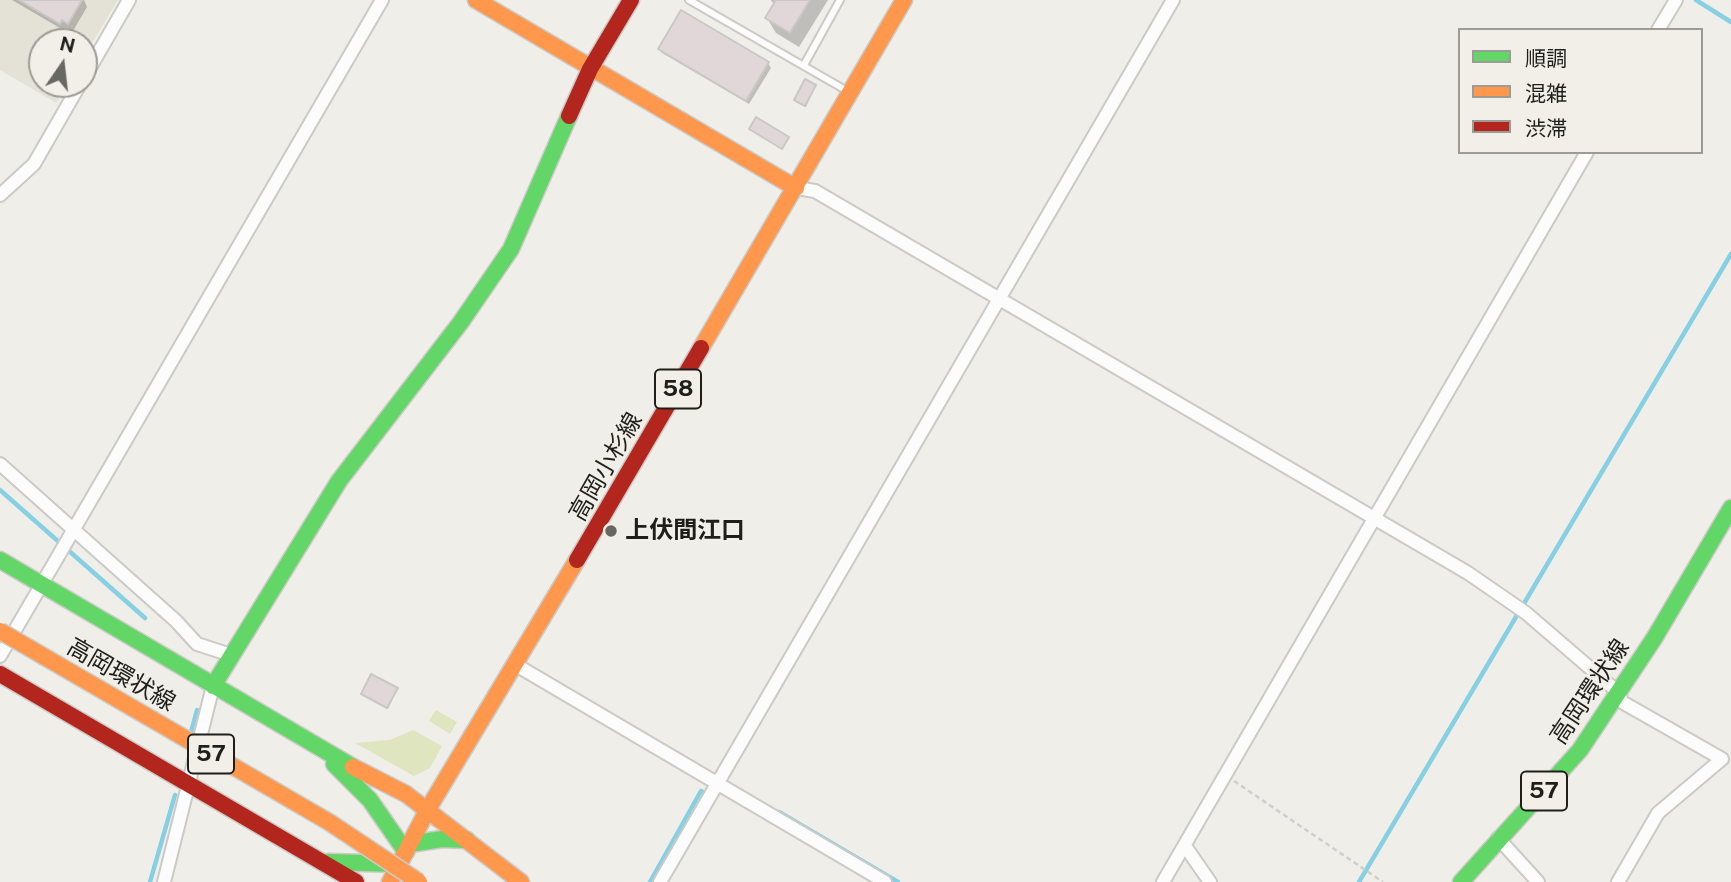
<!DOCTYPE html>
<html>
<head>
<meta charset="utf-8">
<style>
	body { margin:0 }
	#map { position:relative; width:1731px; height:882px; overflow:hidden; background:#efeee9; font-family:"Public Sans","Noto Sans JP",sans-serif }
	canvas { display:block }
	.legend { position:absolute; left:1458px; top:28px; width:245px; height:126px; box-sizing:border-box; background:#f1efe7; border:2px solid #9d9b95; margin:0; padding:9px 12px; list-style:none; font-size:21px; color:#1f1e1b }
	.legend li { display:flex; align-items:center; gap:14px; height:35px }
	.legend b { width:35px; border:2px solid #9d9b95 }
	.north { position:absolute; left:28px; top:28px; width:70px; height:70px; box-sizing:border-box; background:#f1efe7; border:2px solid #9d9b95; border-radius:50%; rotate:14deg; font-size:19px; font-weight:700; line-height:28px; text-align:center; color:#1f1e1b }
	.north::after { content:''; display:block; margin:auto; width:24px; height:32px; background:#686763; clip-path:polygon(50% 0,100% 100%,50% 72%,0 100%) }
</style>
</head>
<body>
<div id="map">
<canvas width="1731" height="882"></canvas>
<ul class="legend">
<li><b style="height:9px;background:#63d668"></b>順調</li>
<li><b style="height:9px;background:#ff974d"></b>混雑</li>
<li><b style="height:9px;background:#b3261e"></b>渋滞</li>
</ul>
<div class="north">N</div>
</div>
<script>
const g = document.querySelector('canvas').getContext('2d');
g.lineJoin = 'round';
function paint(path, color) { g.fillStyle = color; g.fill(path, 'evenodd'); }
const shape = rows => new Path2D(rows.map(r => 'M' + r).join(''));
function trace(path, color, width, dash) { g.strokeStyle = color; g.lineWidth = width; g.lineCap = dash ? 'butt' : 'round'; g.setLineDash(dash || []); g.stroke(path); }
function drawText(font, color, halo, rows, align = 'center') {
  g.font = font + ' "Public Sans","Noto Sans JP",sans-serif'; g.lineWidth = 5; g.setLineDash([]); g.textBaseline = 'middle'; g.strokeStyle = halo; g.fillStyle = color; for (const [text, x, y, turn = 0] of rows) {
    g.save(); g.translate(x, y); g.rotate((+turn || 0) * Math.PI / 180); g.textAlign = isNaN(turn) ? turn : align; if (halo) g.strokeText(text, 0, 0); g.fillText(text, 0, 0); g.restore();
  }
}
paint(shape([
	[0,0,118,0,84,56,84,42,42,42,42,84,67,84,56,103,0,70]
]), '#e4e2d7');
paint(shape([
	[436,710,457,722,450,734,429,721],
	[413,730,442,746,430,768,414,776,355,743,390,740]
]), '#dee5bf');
paint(shape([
	[12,0,84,0,87,7,73,31,67,28,65,31],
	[771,0,828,0,799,47,776,33,767,18,775,6],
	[682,12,768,63,771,68,749,104,662,53,660,49],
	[815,86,806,107,797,102,796,100],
	[396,690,388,709,363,694]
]), '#0003');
trace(shape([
	[1696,0,1731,22],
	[0,490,145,618],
	[190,736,197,710],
	[779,812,898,882],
	[150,882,175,795],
	[650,882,701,791,707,794],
	[1359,882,1731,254]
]), '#87d0e4', 4.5);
const building = shape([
	[19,0,82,0,68,24,62,20,60,24,19,0],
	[776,0,810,0,790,33,765,18,776,0],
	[681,10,769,62,746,101,658,49,681,10],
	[805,79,816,85,805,106,794,100,805,79],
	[756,117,789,137,782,149,749,129,756,117],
	[371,674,398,688,387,708,361,694,371,674]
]);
paint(building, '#e1d7d8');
trace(building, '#cac8c6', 2);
const lane = shape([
	[689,0,849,92],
	[804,65,840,0]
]);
const street = shape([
	[1658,30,1676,0],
	[84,78,129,0],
	[796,188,815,191,1468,573,1526,613,1619,693,1622,702,1722,759,1658,813,1618,882],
	[0,195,34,164,80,84],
	[0,464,176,621,197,644,231,655],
	[0,656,382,0],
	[516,665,885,882],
	[1498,838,1538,882],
	[1185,846,1210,882],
	[164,882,213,686],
	[660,882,1173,0],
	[1163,882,1587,152]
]);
const fast = shape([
	[0,560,353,767],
	[213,686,339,481,461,322,511,249,569,116],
	[334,764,370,800,406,852],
	[410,844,442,839,467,840],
	[328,862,399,864],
	[1461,882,1580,750,1655,637,1731,508]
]);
const slow = shape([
	[476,0,796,188],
	[701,348,904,0],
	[353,767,406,794,521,882],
	[390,882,428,809,577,560]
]);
const jam = shape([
	[569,116,590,69,631,0],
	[577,560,701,348],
	[0,674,356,882]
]);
trace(lane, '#cbcac6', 10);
trace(street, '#cbcac6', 16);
trace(fast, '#cbcac6', 19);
trace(slow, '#cbcac6', 19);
trace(jam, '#cbcac6', 19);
trace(shape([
	[1234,781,1383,882]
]), '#cfcfcd', 2.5, [5, 3.5]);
trace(lane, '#fdfcfc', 6);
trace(street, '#fdfcfc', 12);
trace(fast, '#63d668', 16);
trace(slow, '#ff974d', 16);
trace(jam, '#b3261e', 16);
const slowBridge = shape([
	[0,631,329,822,419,882]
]);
trace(slowBridge, '#cdccc9', 19, []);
trace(slowBridge, '#ff974d', 16);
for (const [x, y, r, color] of [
	[611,531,7,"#686763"]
]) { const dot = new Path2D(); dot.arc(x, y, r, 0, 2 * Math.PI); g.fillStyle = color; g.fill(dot); trace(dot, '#f1efe7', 2.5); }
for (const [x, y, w] of [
	[678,389,46],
	[211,754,46],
	[1544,791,46]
]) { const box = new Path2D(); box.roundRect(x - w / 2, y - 19.5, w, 39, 5); g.fillStyle = '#f1efe7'; g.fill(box); trace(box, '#1f1e1b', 2); }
drawText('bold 23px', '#1f1e1b', null, [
	["58",678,389],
	["57",211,754],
	["57",1544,791]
]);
drawText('24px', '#1f1e1b', '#f1efe7', [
	["高岡小杉線",606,467,-60],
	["高岡環状線",121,675,30],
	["高岡環状線",1590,692,-56]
]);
drawText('bold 24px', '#1f1e1b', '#f1efe7', [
	["上伏間江口",625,531]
], 'left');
</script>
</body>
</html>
